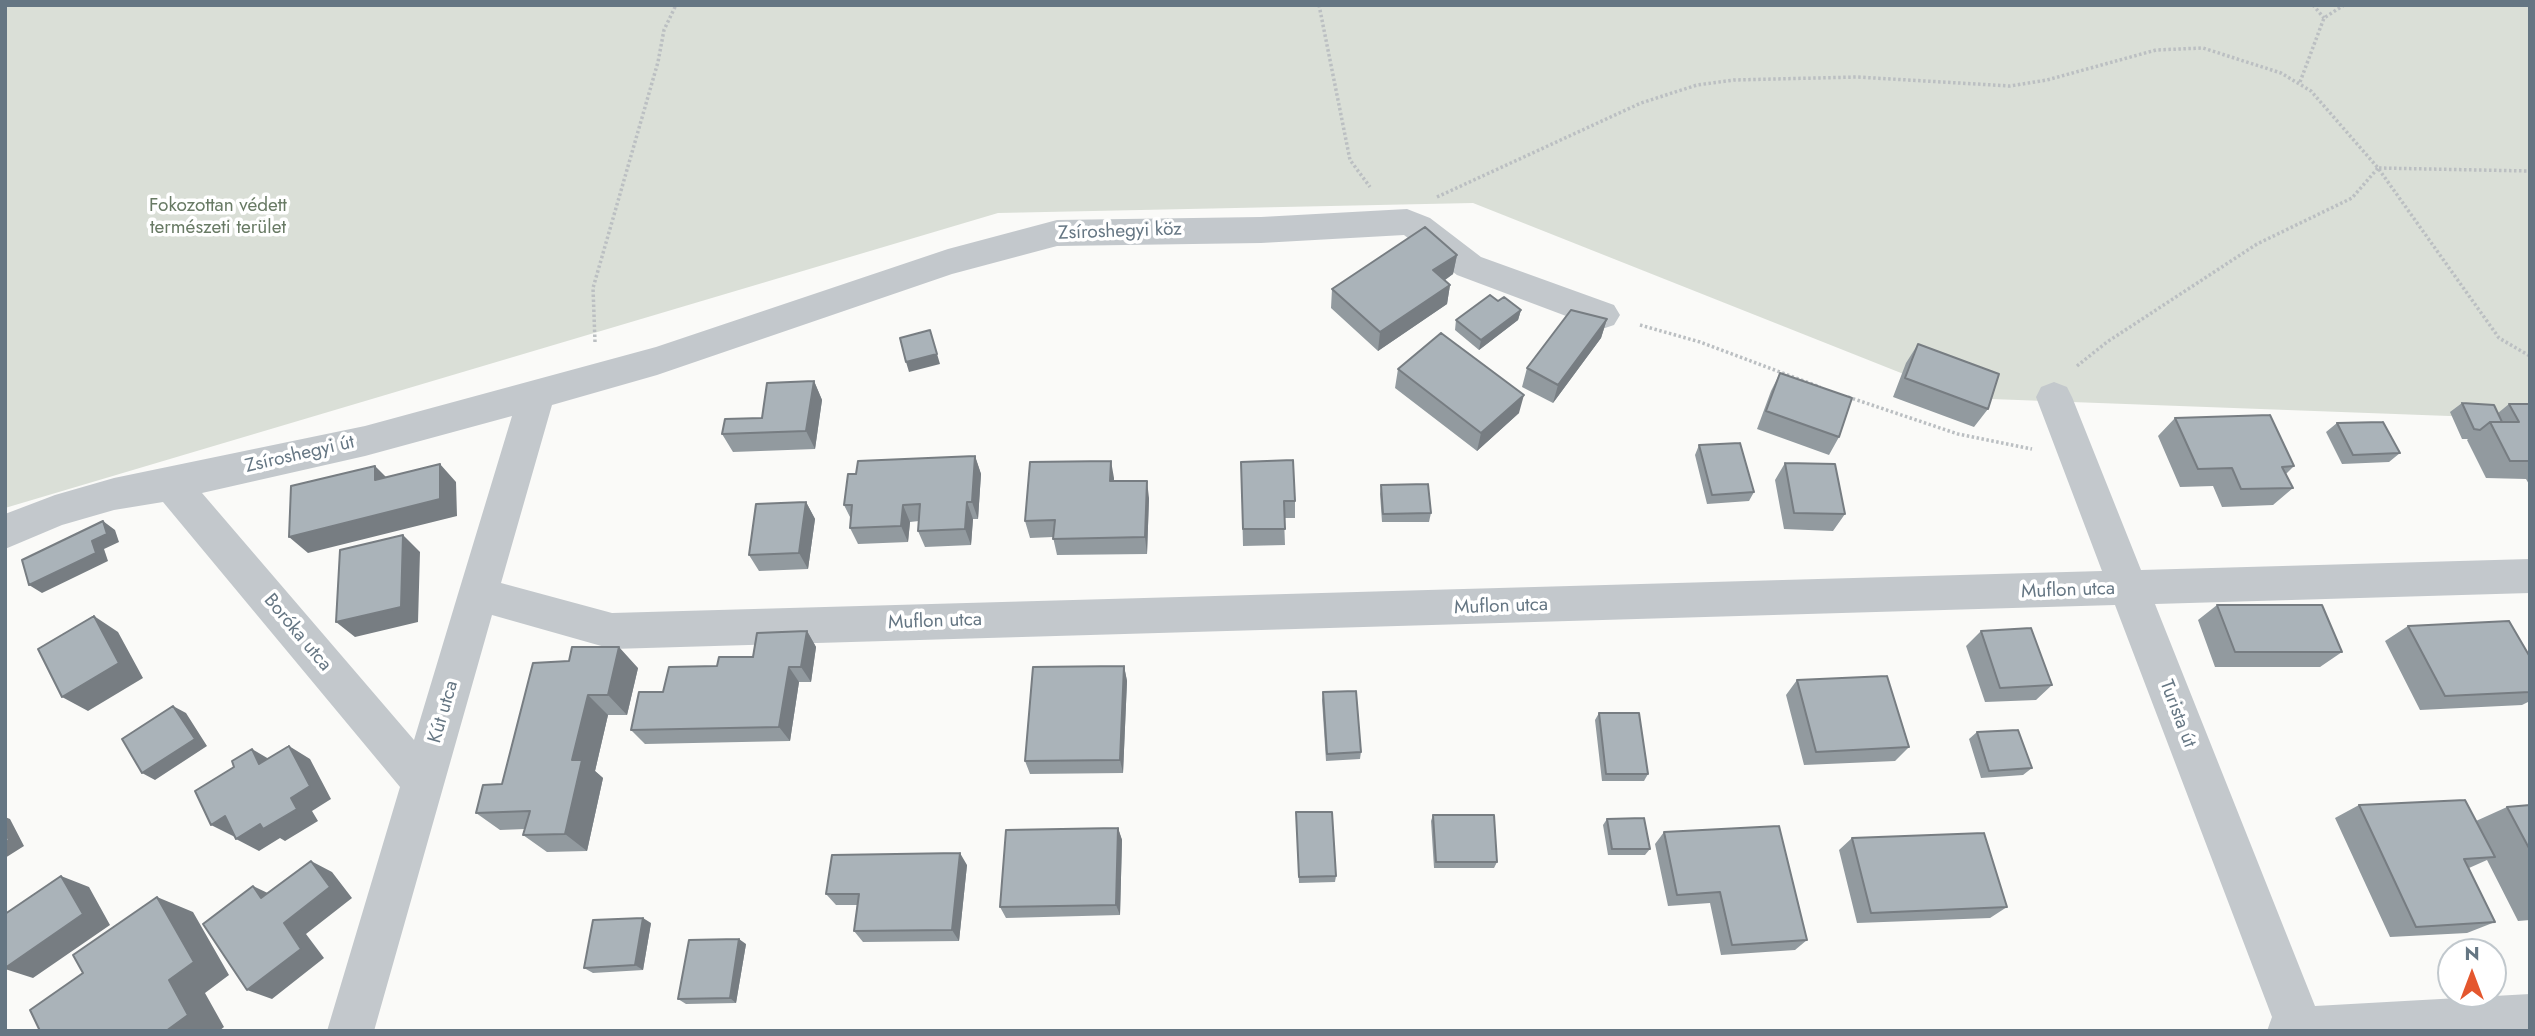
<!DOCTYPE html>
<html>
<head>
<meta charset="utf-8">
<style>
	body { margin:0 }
	#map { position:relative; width:2535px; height:1036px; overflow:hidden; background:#fafaf8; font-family:Jost,sans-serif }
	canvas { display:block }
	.frame { position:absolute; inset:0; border:7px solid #657683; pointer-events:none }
	.north { position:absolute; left:2437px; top:938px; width:70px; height:70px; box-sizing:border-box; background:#fff; border:2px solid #c1c8cd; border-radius:50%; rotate:0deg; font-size:19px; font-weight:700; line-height:28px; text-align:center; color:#657683 }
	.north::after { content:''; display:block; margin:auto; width:24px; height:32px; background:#e4572e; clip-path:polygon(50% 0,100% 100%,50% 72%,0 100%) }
</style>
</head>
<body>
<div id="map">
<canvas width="2535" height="1036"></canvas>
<div class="frame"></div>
<div class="north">N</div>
</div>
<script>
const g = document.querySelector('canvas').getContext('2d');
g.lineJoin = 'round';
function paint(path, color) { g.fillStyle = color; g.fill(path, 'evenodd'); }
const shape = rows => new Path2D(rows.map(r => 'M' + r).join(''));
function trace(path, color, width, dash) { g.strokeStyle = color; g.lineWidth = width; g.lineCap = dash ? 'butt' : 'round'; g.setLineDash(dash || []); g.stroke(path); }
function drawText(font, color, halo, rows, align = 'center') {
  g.font = font + ' Jost,sans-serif'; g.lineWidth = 7; g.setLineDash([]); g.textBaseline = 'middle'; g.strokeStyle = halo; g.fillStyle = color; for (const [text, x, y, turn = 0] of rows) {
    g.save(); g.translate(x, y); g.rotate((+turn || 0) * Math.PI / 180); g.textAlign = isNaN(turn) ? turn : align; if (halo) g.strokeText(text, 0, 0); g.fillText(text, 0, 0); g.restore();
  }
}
paint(shape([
	[5,5,2530,5,2530,419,1964,398,1473,203,998,213,5,508]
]), '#dadfd7');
trace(shape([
	[1319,5,1350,160,1370,187],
	[2313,5,2324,18],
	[2300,82,2324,18,2344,5],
	[2379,168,2530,171],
	[1437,197,1641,103,1697,85,1734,80,1857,77,2010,86,2047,80,2156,50,2203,48,2281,73,2311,91,2378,168,2499,338,2530,356],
	[1640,325,1700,342,1820,387],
	[595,342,593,288,658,62,664,30,676,5],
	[2077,366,2107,342,2257,244,2352,198,2378,168],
	[1848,397,1958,434,2032,449]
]), '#bbbfc2', 3.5, [2.5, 2.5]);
paint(shape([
	[1407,209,1430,218,1481,257,1614,305,1620,315,1614,325,1602,329,1590,325,1457,275,1404,235,1261,243,1057,246,952,274,657,375,552,405,501,583,612,613,2102,571,2036,397,2041,387,2054,382,2067,387,2072,397,2141,570,2530,559,2530,593,2155,604,2315,1006,2530,994,2530,1031,2267,1031,2272,1017,2115,605,612,649,492,615,374,1031,327,1031,400,787,163,502,114,510,62,525,5,549,5,514,55,495,114,478,365,426,656,347,948,249,1057,220,1261,217,1407,209],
	[512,416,458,594,414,740,202,493,365,456,512,416]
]), '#c3c8cc');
paint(shape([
	[1457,255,1453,274,1445,280,1450,285,1447,304,1378,351,1331,308,1332,289],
	[1498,301,1521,310,1518,320,1479,350,1455,330,1456,320],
	[1607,319,1601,338,1553,403,1522,387,1527,368],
	[1918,344,1988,409,1974,427,1893,397,1906,363],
	[1398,369,1519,413,1477,451,1395,388],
	[1780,373,1839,437,1829,455,1757,429,1771,391],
	[814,381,822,400,815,449,733,452,722,434,762,418],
	[2462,403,2498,413,2509,404,2530,404,2530,486,2526,479,2486,478,2467,440,2468,439,2462,439,2450,412],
	[2175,418,2294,466,2286,474,2293,488,2273,505,2222,507,2213,486,2180,487,2158,436],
	[2337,423,2400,453,2389,462,2342,464,2326,432],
	[1699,445,1754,492,1749,501,1707,504,1695,455],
	[975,456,981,474,978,519,973,519,971,545,925,547,918,531,919,521,910,522,908,542,858,544,850,528,851,519,844,505,856,474],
	[1241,462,1295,501,1295,518,1284,518,1285,545,1243,546],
	[1785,463,1845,514,1833,531,1784,529,1775,480],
	[1114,478,1114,481,1149,498,1147,554,1057,555,1053,537,1030,538,1025,521],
	[1381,485,1431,513,1429,522,1382,522,1380,494],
	[806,502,815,519,808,569,759,571,749,555],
	[2217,605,2342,652,2320,667,2215,667,2198,620],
	[2408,626,2530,657,2530,701,2522,705,2420,710,2385,641],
	[807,631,816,647,811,682,799,682,790,741,645,744,631,730,717,666,753,657],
	[1981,631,2052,685,2036,700,1985,702,1966,646],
	[569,661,638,668,627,715,608,715,595,771,603,778,587,851,547,852,523,835,525,829,500,830,476,813,502,784],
	[1124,666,1127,681,1123,773,1030,774,1025,761],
	[1797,680,1909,747,1895,761,1804,765,1786,695],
	[1323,692,1361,752,1360,759,1326,761,1322,700],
	[1599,713,1648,774,1644,781,1602,781,1595,720],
	[1977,732,2032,768,2023,775,1981,778,1969,739],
	[2359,805,2476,821,2507,807,2530,805,2530,920,2518,921,2487,860,2469,868,2495,922,2467,933,2390,937,2335,818],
	[1296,812,1336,876,1335,882,1299,883],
	[1433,815,1497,862,1494,868,1434,868,1431,821],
	[1607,819,1650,849,1645,855,1608,855,1603,825],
	[1118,828,1122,840,1120,915,1006,918,1000,907],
	[1664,832,1807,940,1795,950,1721,955,1710,903,1668,906,1655,844],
	[1852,838,2007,907,1990,918,1857,923,1839,850],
	[967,865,959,941,863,942,854,931,857,905,836,905,826,894],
	[651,923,643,970,593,973,584,968],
	[746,944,736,1003,686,1004,678,999]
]), '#929a9f');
paint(shape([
	[1457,255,1453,274,1431,290,1433,270],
	[1450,285,1447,304,1378,351,1380,332],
	[1521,310,1518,320,1479,350,1481,340],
	[1607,319,1601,338,1553,403,1558,385],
	[930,330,940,364,909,372,906,362],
	[814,381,822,400,815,449,806,431],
	[1524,395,1519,413,1477,451,1481,433],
	[975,456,981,474,978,519,972,502],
	[1111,461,1114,478,1113,498,1110,481],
	[440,464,456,482,457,516,308,553,289,537],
	[375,466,392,483,375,480],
	[1147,481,1149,498,1147,554,1145,537],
	[806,502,815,519,808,569,799,553],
	[967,502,973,519,971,545,965,529],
	[903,505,910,522,908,542,901,526],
	[103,521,115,530,119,542,104,549,108,561,42,593,29,585,92,541],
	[403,535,420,552,418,622,355,637,336,622],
	[94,616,118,632,143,678,88,711,62,697],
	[807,631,816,647,811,682,801,667],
	[619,647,638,668,627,715,608,695],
	[1124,666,1127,681,1123,773,1120,760],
	[789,667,799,682,790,741,779,727],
	[588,695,608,715,595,771,603,778,587,851,565,834,572,760],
	[173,706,186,713,207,746,155,780,142,773],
	[289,746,310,759,331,799,312,811,318,821,285,841,280,838,259,851,236,839,291,798],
	[252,749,274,762,259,764],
	[225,816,235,837,211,825],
	[5,817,10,819,24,846,5,858],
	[1118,828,1122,840,1120,915,1116,905],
	[960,853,967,865,959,941,952,930],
	[311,861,332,872,352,898,306,934,324,958,272,999,247,990,284,923],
	[61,876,89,887,110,925,33,978,5,969],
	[253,886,276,897,261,898],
	[157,897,193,912,229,975,205,993,224,1027,219,1031,166,1031],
	[643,918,651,923,643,970,635,965],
	[739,939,746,944,736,1003,730,998]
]), '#777d82');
const building = shape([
	[1425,227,1457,255,1433,270,1450,285,1380,332,1332,289,1425,227],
	[1490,295,1498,301,1504,297,1521,310,1481,340,1456,320,1490,295],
	[1571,310,1607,319,1558,385,1527,368,1571,310],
	[930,330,937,354,906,362,900,338,930,330],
	[1441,333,1524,395,1481,433,1398,369,1441,333],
	[1918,344,1999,374,1988,409,1905,378,1918,344],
	[1780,373,1852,398,1839,437,1766,411,1780,373],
	[814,381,806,431,722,434,725,419,762,418,767,383,814,381],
	[2462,403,2494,405,2502,422,2490,422,2480,430,2474,429,2462,403],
	[2509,404,2530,404,2530,461,2510,461,2490,422,2519,422,2509,404],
	[2270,415,2294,466,2282,467,2293,488,2241,489,2232,468,2198,469,2175,418,2270,415],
	[2383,422,2400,453,2353,455,2337,423,2383,422],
	[1740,443,1754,492,1712,495,1699,445,1740,443],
	[975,456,972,502,967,502,965,529,918,531,920,504,903,505,901,526,850,528,852,505,844,505,848,474,856,474,858,461,975,456],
	[1293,460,1295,501,1284,501,1285,529,1243,529,1241,462,1293,460],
	[1111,461,1110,481,1147,481,1145,537,1053,539,1055,520,1025,521,1030,462,1111,461],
	[1785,463,1835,464,1845,514,1794,513,1785,463],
	[440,464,440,499,289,537,291,486,375,466,375,480,440,464],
	[1428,484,1431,513,1383,514,1381,485,1428,484],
	[806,502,799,553,749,555,756,504,806,502],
	[103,521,107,534,92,541,96,553,29,585,22,560,103,521],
	[403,535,401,607,336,622,340,550,403,535],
	[2217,605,2322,605,2342,652,2235,652,2217,605],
	[94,616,119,663,62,697,38,649,94,616],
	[2509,621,2530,657,2530,692,2445,696,2408,626,2509,621],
	[2031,628,2052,685,2000,688,1981,631,2031,628],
	[807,631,801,667,789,667,779,727,631,730,639,692,663,692,669,667,717,666,719,657,753,657,757,633,807,631],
	[572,647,619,647,608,695,588,695,572,760,582,760,565,834,523,835,530,811,476,813,483,785,502,784,533,663,569,661,572,647],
	[1124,666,1120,760,1025,761,1033,667,1124,666],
	[1887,676,1909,747,1816,752,1797,680,1887,676],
	[1356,691,1361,752,1327,754,1323,692,1356,691],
	[173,706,195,739,142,773,122,739,173,706],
	[1599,713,1639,713,1648,774,1606,774,1599,713],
	[2018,730,2032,768,1989,771,1977,732,2018,730],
	[289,746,310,786,291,798,297,809,263,829,260,824,236,839,225,816,211,825,195,791,234,767,232,761,252,749,259,764,289,746],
	[2465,800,2495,857,2464,859,2495,922,2416,927,2359,805,2465,800],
	[2530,805,2530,850,2507,807,2530,805],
	[1296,812,1332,812,1336,876,1299,877,1296,812],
	[1433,815,1494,815,1497,862,1436,862,1433,815],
	[1644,818,1650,849,1612,849,1607,819,1644,818],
	[1779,826,1807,940,1732,945,1720,892,1677,895,1664,832,1779,826],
	[1118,828,1116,905,1000,907,1006,830,1118,828],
	[5,832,9,840,5,843,5,832],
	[1984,833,2007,907,1871,913,1852,838,1984,833],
	[960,853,952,930,854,931,859,894,826,894,832,855,960,853],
	[311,861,330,887,284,923,301,949,247,990,203,924,253,886,261,898,311,861],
	[61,876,83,914,5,968,5,914,61,876],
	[157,897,194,962,169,980,188,1015,166,1031,40,1031,30,1010,83,973,73,955,157,897],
	[643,918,635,965,584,968,593,920,643,918],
	[739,939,730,998,678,999,689,940,739,939]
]);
paint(building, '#aab3b9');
trace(building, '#777d82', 2);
drawText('19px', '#687a64', '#fff', [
	["Fokozottan védett",218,206],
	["természeti terület",218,228]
]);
drawText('19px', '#657683', '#fff', [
	["Zsíroshegyi köz",1120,232,-2],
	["Zsíroshegyi út",300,455,-13],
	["Muflon utca",2068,591,-2],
	["Muflon utca",1501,607,-2],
	["Muflon utca",935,622,-2],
	["Boróka utca",297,633,50],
	["Kút utca",444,712,-74],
	["Turista út",2177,714,69]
]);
</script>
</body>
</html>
